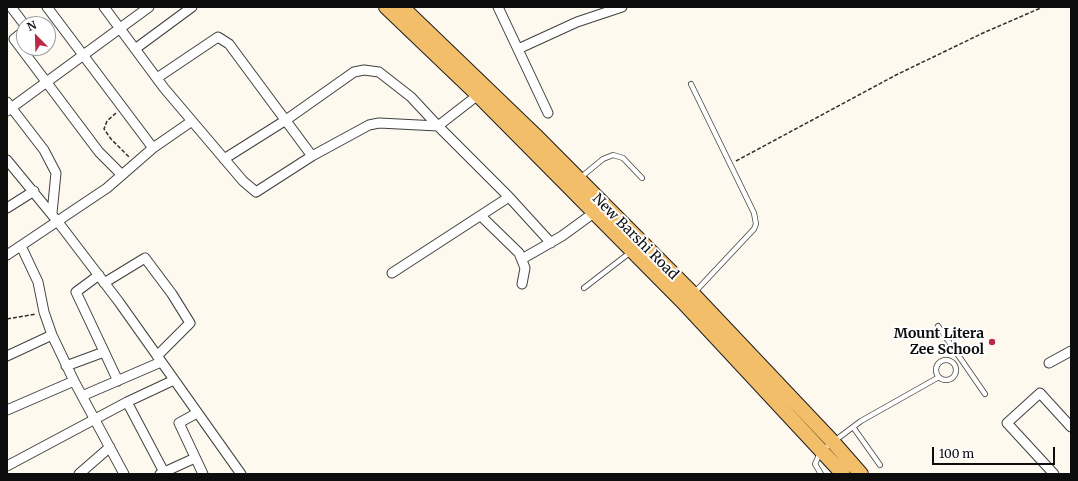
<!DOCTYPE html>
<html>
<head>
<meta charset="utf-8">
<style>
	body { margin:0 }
	#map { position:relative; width:1078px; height:481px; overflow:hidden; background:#fef9ee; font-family:Merriweather,serif }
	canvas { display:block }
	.frame { position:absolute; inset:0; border:8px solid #0d0d0d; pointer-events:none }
	.north { position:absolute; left:16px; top:16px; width:40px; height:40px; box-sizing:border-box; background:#fff; border:1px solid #9e9e9e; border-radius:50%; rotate:337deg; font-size:11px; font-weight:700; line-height:16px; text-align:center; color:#0d0d0d }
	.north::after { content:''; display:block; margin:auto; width:14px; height:18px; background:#b82a45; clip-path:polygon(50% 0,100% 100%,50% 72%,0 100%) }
	.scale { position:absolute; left:932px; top:447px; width:123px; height:18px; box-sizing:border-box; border:2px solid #0d0d0d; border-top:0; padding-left:5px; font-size:12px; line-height:14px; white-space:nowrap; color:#0d0d0d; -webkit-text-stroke:3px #fff; paint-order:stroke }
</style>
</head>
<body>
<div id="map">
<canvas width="1078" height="481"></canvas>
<div class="frame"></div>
<div class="north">N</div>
<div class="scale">100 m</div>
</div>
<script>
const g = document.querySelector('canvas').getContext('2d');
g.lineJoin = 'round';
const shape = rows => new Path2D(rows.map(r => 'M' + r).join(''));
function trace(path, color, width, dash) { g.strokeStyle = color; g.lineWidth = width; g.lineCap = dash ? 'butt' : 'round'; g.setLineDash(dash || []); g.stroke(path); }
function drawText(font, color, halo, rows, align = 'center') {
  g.font = font + ' Merriweather,serif'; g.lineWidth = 4; g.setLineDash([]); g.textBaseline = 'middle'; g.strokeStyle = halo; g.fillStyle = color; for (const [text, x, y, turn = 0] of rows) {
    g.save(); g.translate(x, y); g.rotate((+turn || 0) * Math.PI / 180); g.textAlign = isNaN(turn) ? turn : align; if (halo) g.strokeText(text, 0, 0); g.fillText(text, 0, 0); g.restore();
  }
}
const service = shape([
	[691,84,754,213,756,224,754,229,694,293],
	[580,178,603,159,613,155,623,158,642,178],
	[584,288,632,251],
	[938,326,985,394],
	'936 370a10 10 0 1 1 20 0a10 10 0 1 1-20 0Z',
	[853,427,880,465],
	[821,474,815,464,821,451,861,421,939,377]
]);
const minor = shape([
	[11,7,24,24],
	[47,7,153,148,192,121],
	[104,7,164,88,243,181,256,192,312,156],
	[498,7,548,113],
	[24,31,14,39,99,152,122,175],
	[135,49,192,7],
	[518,49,577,22,622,7],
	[157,78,218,37,229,44,312,156,369,125,379,123,438,126,509,197,551,243],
	[7,102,44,150,56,173,52,213],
	[7,111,149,7],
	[224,159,286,120,354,72,364,70,379,72,411,97,438,126,478,95],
	[7,160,58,222,119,302,241,474],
	[7,208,34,191],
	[481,216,519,253,525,268,522,284],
	[21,246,38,282,44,312,52,335,74,381,124,474],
	[7,255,107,188,153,148],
	[522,259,562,236,595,212],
	[392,273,509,197],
	[99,275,76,292,118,381],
	[104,283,145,258,172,294,190,323,157,356],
	[7,356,52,335],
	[1049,363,1071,351],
	[66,366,104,352],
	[82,396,161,362],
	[127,402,165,474],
	[7,410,74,381],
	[197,413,179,423,203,474],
	[7,466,127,402,174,380],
	[79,474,110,447],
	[160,474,195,458],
	[1054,474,1007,423,1040,393,1071,427]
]);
const primary = shape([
	[386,7,478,95,683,302,843,474],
	[402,7,535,135,693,294,833,442,861,474]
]);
trace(service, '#404040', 6);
trace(minor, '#404040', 11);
trace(primary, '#1e1e1e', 16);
trace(shape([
	[116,113,107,121,104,129,111,139,129,157],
	[736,161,896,75,983,33,1043,7],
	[7,319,36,314]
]), '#2f2f2f', 1.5, [4, 2]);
trace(service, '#fff', 4.5);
trace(minor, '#fff', 9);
trace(primary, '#f3be69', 14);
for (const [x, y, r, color] of [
	[992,342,4,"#b82a45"]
]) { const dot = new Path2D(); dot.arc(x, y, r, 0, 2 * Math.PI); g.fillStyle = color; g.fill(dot); trace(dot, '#fff', 1.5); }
drawText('14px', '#0d0d0d', '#fff', [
	["New Barshi Road",635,237,45]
]);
drawText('bold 14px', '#0d0d0d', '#fff', [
	["Mount Litera",984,334],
	["Zee School",984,350]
], 'right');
</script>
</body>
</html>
